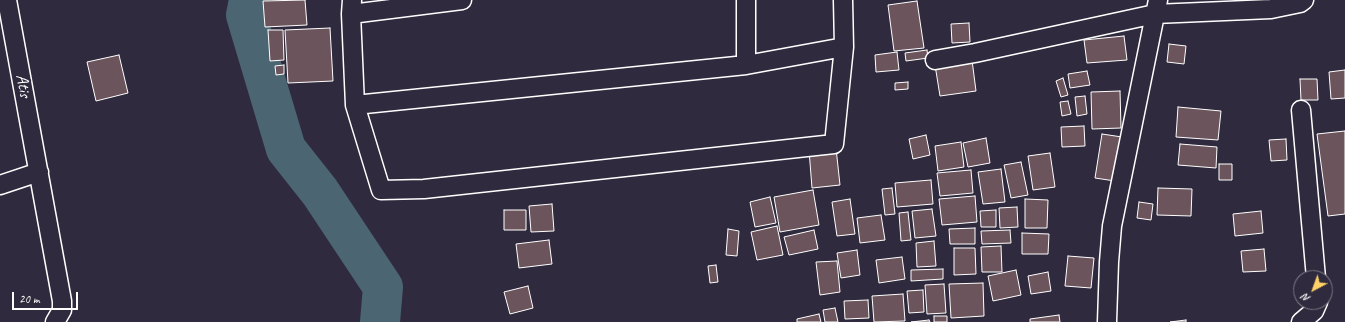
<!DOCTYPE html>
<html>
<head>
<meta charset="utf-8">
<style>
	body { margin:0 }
	#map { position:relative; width:1345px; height:322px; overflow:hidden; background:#2f2a3d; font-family:Caveat,sans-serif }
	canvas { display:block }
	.north { position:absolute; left:1293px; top:270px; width:40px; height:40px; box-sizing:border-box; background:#2f2a3d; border:1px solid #827f8b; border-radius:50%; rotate:221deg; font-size:11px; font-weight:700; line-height:16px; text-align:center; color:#fff }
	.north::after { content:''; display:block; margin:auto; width:14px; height:18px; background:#ffd166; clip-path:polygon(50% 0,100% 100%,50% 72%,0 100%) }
	.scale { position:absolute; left:12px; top:292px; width:66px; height:18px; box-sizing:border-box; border:2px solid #fff; border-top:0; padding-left:5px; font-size:12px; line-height:14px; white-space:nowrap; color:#fff; -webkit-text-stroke:3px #2f2a3d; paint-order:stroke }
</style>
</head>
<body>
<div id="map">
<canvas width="1345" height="322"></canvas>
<div class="north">N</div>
<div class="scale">20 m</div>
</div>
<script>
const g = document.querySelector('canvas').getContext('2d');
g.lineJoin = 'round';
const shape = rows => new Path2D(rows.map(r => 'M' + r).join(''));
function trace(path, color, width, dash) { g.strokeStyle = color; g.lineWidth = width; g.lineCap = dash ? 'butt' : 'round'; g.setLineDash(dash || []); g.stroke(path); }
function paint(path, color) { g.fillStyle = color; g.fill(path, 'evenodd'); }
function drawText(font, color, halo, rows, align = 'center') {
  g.font = font + ' Caveat,sans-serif'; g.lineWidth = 4; g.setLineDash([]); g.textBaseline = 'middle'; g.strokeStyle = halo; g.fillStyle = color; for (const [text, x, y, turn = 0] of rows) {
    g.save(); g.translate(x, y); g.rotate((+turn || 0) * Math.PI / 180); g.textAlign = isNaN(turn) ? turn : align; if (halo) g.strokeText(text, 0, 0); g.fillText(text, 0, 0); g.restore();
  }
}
trace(shape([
	[249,0,246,15,286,149,320,192,383,287,380,322]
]), '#4c6573', 40);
const building = shape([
	[305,0,307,25,265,27,263,1,305,0],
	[917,1,924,48,894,51,888,5,917,1],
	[969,23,970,42,952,43,951,24,969,23],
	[330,28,333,81,288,83,285,30,330,28],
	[268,30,283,30,284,60,270,61,268,30],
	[1124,36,1127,60,1087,63,1084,40,1124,36],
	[1169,44,1186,46,1184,64,1167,62,1169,44],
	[927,50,928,58,906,61,905,53,927,50],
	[897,52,899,70,876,72,875,55,897,52],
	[119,55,128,93,96,101,87,62,119,55],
	[972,60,976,91,940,96,935,65,972,60],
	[284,65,284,74,276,75,275,66,284,65],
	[1345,70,1345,98,1331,99,1329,72,1345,70],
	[1087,71,1090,85,1070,88,1068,74,1087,71],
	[1063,78,1068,95,1061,97,1056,81,1063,78],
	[1300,79,1317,79,1318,100,1301,100,1300,79],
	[908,82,908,89,895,90,895,83,908,82],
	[1120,91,1121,128,1092,129,1091,92,1120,91],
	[1085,96,1087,114,1077,116,1075,97,1085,96],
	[1068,101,1071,114,1062,116,1060,102,1068,101],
	[1178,107,1221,111,1218,140,1176,137,1178,107],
	[1084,126,1085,146,1062,147,1061,127,1084,126],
	[1345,131,1345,214,1328,216,1317,134,1345,131],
	[1102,134,1122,137,1115,181,1095,178,1102,134],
	[926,135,930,155,913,159,909,139,926,135],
	[986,138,990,163,968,167,963,143,986,138],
	[1286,139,1287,160,1271,161,1269,140,1286,139],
	[961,142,964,167,938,171,935,146,961,142],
	[1180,144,1217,147,1216,168,1178,165,1180,144],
	[836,148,840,185,812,188,809,150,836,148],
	[1050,153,1055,187,1033,190,1028,156,1050,153],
	[1021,162,1028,195,1011,198,1004,165,1021,162],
	[1219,164,1232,164,1232,180,1219,180,1219,164],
	[1001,169,1005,202,983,204,978,172,1001,169],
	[971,170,973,193,940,196,937,173,971,170],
	[931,180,933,204,897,207,895,183,931,180],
	[892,188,895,214,885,215,882,189,892,188],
	[1158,188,1192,189,1191,216,1157,215,1158,188],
	[813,190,819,225,780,232,774,197,813,190],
	[975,196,977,222,942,225,939,199,975,196],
	[770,197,776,223,755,227,750,202,770,197],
	[850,199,855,234,837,236,832,202,850,199],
	[1025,199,1048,200,1047,228,1025,228,1025,199],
	[1139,202,1153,204,1151,220,1137,218,1139,202],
	[552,204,554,231,531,232,529,206,552,204],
	[1017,207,1018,227,1000,228,999,208,1017,207],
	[932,209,936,236,915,238,912,211,932,209],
	[504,210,526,210,526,230,504,230,504,210],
	[996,210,996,227,981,227,980,211,996,210],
	[1261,211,1263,233,1235,236,1233,214,1261,211],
	[908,212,911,240,901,241,899,213,908,212],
	[881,215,885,240,860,243,857,218,881,215],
	[777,226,783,255,757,260,751,232,777,226],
	[975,228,975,244,950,244,949,229,975,228],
	[728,229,739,231,737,256,726,255,728,229],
	[814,230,818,249,789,255,784,237,814,230],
	[1010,230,1011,243,982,244,981,231,1010,230],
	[1022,233,1049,234,1048,254,1022,254,1022,233],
	[549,240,552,264,519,268,516,244,549,240],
	[934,241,936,266,917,267,916,243,934,241],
	[1001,246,1002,272,982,272,981,247,1001,246],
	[954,248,975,248,976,274,954,275,954,248],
	[1264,249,1266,271,1243,272,1241,251,1264,249],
	[857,250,860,275,841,278,837,253,857,250],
	[1068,256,1094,258,1091,288,1065,286,1068,256],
	[902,257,905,279,879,283,876,260,902,257],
	[837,261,840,292,820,295,816,262,837,261],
	[716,265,718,282,710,283,708,266,716,265],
	[943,269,943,279,911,281,911,270,943,269],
	[1016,270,1021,295,993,301,988,276,1016,270],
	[1048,272,1051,291,1031,294,1028,276,1048,272],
	[983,283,984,316,951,318,949,284,983,283],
	[944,284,946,313,927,314,925,285,944,284],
	[528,286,533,308,510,314,504,292,528,286],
	[923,290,924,312,909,313,907,291,923,290],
	[903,294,905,321,874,322,872,296,903,294],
	[868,300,869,318,845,319,844,301,868,300],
	[835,308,838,322,825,322,823,310,835,308],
	[819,314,821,322,797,322,797,319,819,314],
	[1059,315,1060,322,1030,322,1030,319,1059,315],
	[934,316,947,316,947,322,934,322,934,316],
	[929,320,930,322,911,322,929,320],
	[1186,320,1186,322,1170,322,1186,320]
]);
paint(building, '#6b545b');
trace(building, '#fff', 1);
const minor = shape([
	[7,0,62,301,62,310,55,322],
	[352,0,351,14,355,105,381,190,424,189,834,144,844,47,843,0],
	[746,0,746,65],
	[351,14,462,0],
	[935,60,975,53,1155,14,1271,9,1300,3,1304,0],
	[355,105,746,65,844,47],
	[1301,110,1316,278],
	[0,185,39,172],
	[1107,322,1109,262,1112,226,1158,0],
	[1301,322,1314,311,1318,302]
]);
trace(minor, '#fff', 21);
trace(minor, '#2f2a3d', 18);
drawText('17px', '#fff', '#2f2a3d', [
	["Atis",23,86,80]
]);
</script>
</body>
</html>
